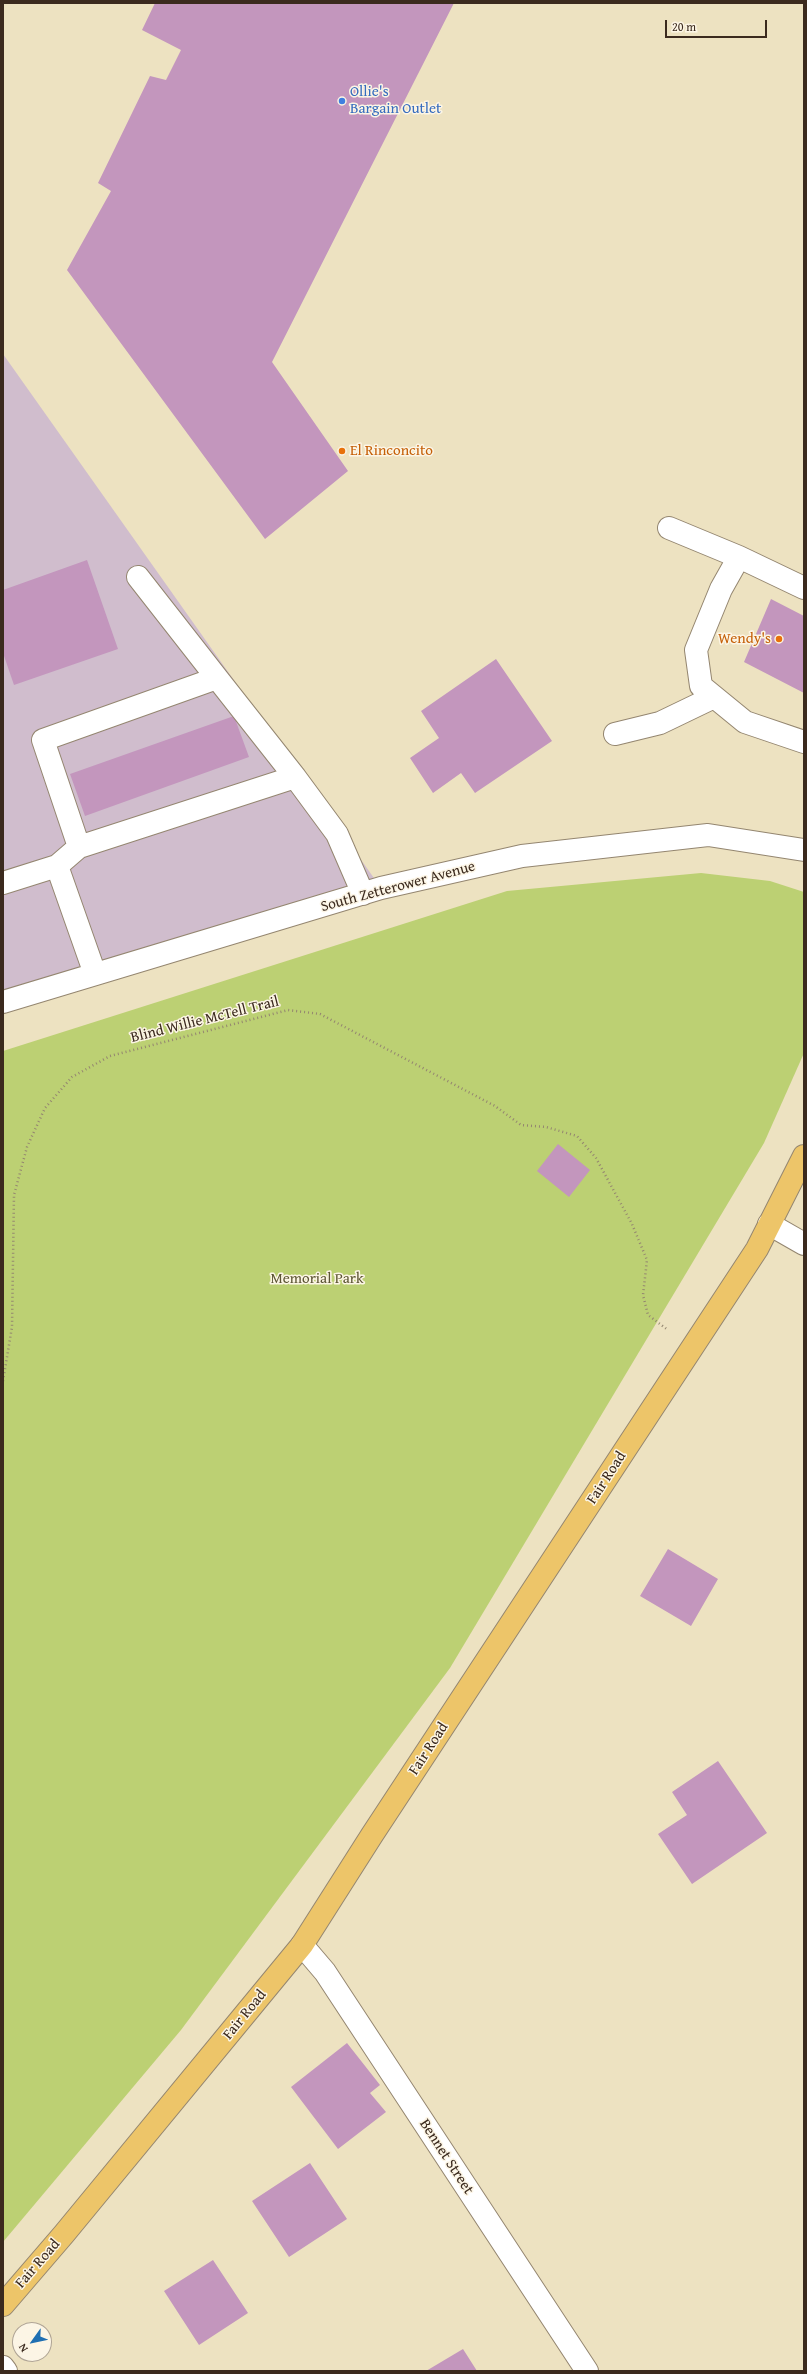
<!DOCTYPE html>
<html>
<head>
<meta charset="utf-8">
<style>
	body { margin:0 }
	#map { position:relative; width:807px; height:2374px; overflow:hidden; background:#ede2c1; font-family:"Gentium Book Plus",serif }
	canvas { display:block }
	.frame { position:absolute; inset:0; border:4px solid #3b2a1e; pointer-events:none }
	.north { position:absolute; left:12px; top:2322px; width:40px; height:40px; box-sizing:border-box; background:#fcf5e5; border:1px solid #afa495; border-radius:50%; rotate:237deg; font-size:11px; font-weight:700; line-height:16px; text-align:center; color:#3b2a1e }
	.north::after { content:''; display:block; margin:auto; width:14px; height:18px; background:#1f6fb2; clip-path:polygon(50% 0,100% 100%,50% 72%,0 100%) }
	.scale { position:absolute; left:665px; top:20px; width:102px; height:18px; box-sizing:border-box; border:2px solid #3b2a1e; border-top:0; padding-left:5px; font-size:12px; line-height:14px; white-space:nowrap; color:#3b2a1e; -webkit-text-stroke:3px #fcf5e5; paint-order:stroke }
</style>
</head>
<body>
<div id="map">
<canvas width="807" height="2374"></canvas>
<div class="frame"></div>
<div class="north">N</div>
<div class="scale">20 m</div>
</div>
<script>
const g = document.querySelector('canvas').getContext('2d');
g.lineJoin = 'round';
function paint(path, color) { g.fillStyle = color; g.fill(path, 'evenodd'); }
const shape = rows => new Path2D(rows.map(r => 'M' + r).join(''));
function trace(path, color, width, dash) { g.strokeStyle = color; g.lineWidth = width; g.lineCap = dash ? 'butt' : 'round'; g.setLineDash(dash || []); g.stroke(path); }
function drawText(font, color, halo, rows, align = 'center') {
  g.font = font + ' "Gentium Book Plus",serif'; g.lineWidth = 3; g.setLineDash([]); g.textBaseline = 'middle'; g.strokeStyle = halo; g.fillStyle = color; for (const [text, x, y, turn = 0] of rows) {
    g.save(); g.translate(x, y); g.rotate((+turn || 0) * Math.PI / 180); g.textAlign = isNaN(turn) ? turn : align; if (halo) g.strokeText(text, 0, 0); g.fillText(text, 0, 0); g.restore();
  }
}
paint(shape([
	[3,354,381,888,3,1002]
]), '#d0bdcd');
paint(shape([
	[701,873,770,881,804,892,804,1053,764,1143,450,1668,181,2030,3,2242,3,1051,507,891]
]), '#bcd073');
paint(shape([
	[155,3,454,3,272,362,348,471,265,539,67,270,111,191,98,183,150,76,166,80,181,50,142,30],
	[87,560,118,649,14,685,3,653,3,590],
	[771,599,804,616,804,693,744,662],
	[496,659,552,741,475,793,461,773,433,793,410,758,439,738,421,711],
	[234,716,249,757,85,816,70,774],
	[558,1144,590,1170,569,1197,537,1171],
	[668,1549,718,1579,691,1626,640,1596],
	[718,1761,767,1833,692,1884,658,1834,687,1815,672,1792],
	[347,2043,380,2085,370,2093,386,2112,338,2149,291,2087],
	[310,2163,347,2219,289,2257,252,2201],
	[213,2260,248,2313,199,2345,164,2291],
	[463,2349,477,2371,426,2371]
]), '#c396bd');
const minor = shape([
	[669,528,739,557],
	[138,577,217,678],
	[804,588,739,557,721,589,696,650,701,686,745,722,804,742],
	[615,734,660,723,714,697],
	[79,847,43,740,217,678,295,777],
	[57,866,95,974],
	[3,883,57,866,79,847,295,777,337,834,363,894],
	[3,1002,381,888,522,856,708,835,804,850],
	[769,1224,804,1244],
	[302,1945,325,1972,587,2371],
	[3,2367,6,2371]
]);
const major = shape([
	[3,2305,64,2234,302,1945,372,1835,757,1249,804,1156]
]);
trace(minor, '#948670', 24);
trace(major, '#948670', 24);
trace(shape([
	[3,1381,12,1327,14,1195,27,1147,45,1108,72,1077,110,1056,288,1010,320,1014,495,1106,521,1125,546,1127,577,1136,596,1158,632,1224,647,1260,643,1295,648,1315,668,1330]
]), '#948670', 2.5, [1, 3]);
trace(minor, '#fff', 22);
trace(major, '#edc569', 22);
for (const [x, y, r, color] of [
	[342,101,4,"#3f7fe0"],
	[342,451,4,"#e8710a"],
	[779,639,4,"#e8710a"]
]) { const dot = new Path2D(); dot.arc(x, y, r, 0, 2 * Math.PI); g.fillStyle = color; g.fill(dot); trace(dot, '#fcf5e5', 1.5); }
drawText('15px', '#366cbe', '#fcf5e5', [
	["Ollie's",350,92],
	["Bargain Outlet",350,109]
], 'left');
drawText('15px', '#c56008', '#fcf5e5', [
	["El Rinconcito",350,451],
	["Wendy's",771,639,"right"]
], 'left');
drawText('15px', '#3b2a1e', '#fcf5e5', [
	["South Zetterower Avenue",398,887,-15],
	["Blind Willie McTell Trail",205,1020,-14],
	["Fair Road",607,1478,-57],
	["Fair Road",429,1749,-57],
	["Fair Road",245,2015,-51],
	["Bennet Street",446,2157,57],
	["Fair Road",38,2264,-49]
]);
drawText('15px', '#5b5433', '#fcf5e5', [
	["Memorial Park",317,1279]
]);
</script>
</body>
</html>
